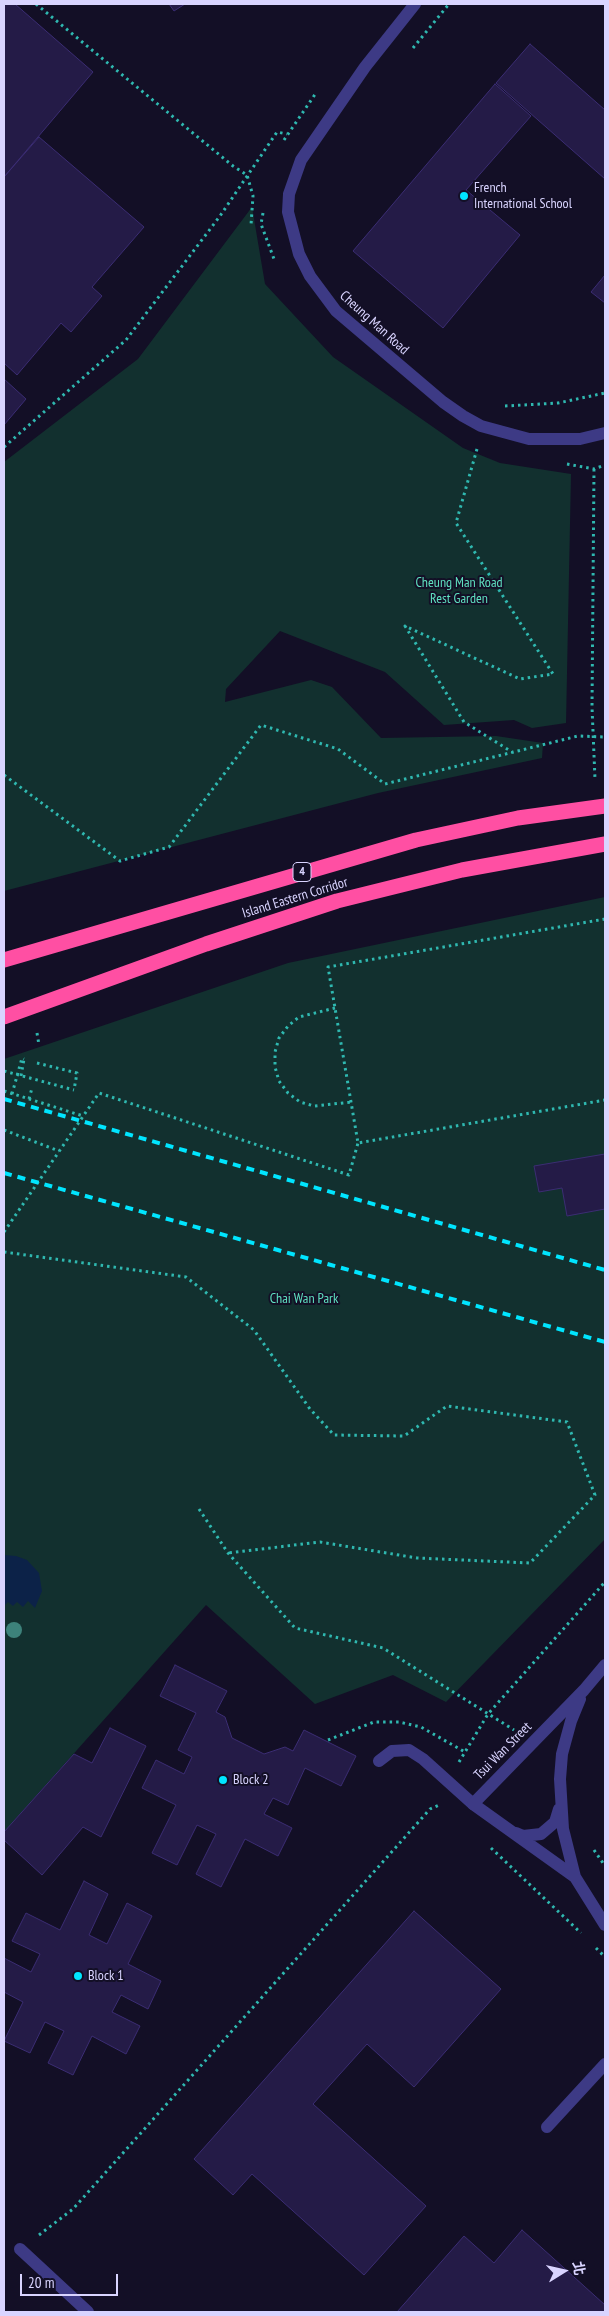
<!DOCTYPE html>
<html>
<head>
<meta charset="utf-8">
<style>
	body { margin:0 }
	#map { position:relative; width:609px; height:2316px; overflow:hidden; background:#130f26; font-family:"PT Sans Narrow","Noto Sans TC",sans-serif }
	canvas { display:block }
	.frame { position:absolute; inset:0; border:5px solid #d9d4ff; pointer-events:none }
	.north { position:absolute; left:539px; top:2246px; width:50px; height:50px; -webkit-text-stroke:4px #130f26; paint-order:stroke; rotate:80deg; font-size:14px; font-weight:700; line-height:20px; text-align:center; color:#d9d4ff }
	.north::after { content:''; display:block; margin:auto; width:18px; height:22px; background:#d9d4ff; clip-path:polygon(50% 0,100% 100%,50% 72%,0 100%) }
	.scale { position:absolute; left:20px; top:2274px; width:98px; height:22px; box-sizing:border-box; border:2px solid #d9d4ff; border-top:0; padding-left:6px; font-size:15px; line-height:18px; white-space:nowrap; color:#d9d4ff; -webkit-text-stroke:4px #130f26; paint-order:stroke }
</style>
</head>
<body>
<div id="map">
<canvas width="609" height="2316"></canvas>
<div class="frame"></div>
<div class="north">北</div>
<div class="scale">20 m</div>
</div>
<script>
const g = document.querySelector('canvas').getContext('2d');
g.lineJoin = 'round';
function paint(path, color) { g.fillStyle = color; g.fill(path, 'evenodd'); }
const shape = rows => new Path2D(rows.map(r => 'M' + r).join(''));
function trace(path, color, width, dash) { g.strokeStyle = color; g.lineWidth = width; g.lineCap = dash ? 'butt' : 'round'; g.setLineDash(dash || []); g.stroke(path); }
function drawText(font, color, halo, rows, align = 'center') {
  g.font = font + ' "PT Sans Narrow",sans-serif'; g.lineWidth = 4; g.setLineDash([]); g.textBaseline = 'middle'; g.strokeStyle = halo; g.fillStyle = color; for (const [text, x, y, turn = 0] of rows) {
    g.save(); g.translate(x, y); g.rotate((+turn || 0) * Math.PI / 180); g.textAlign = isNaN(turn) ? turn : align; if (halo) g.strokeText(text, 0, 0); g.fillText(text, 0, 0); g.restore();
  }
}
paint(shape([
	[252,207,265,284,333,357,463,448,500,463,571,474,566,723,532,728,514,720,444,725,385,672,280,631,226,689,225,702,311,680,332,687,381,738,496,736,543,743,542,758,378,793,4,891,4,462,138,359],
	[605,897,605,1539,446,1702,393,1675,315,1704,206,1605,4,1832,4,1059,288,963]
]), '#12302f');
paint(shape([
	[4,1555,16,1556,27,1560,39,1573,42,1591,35,1608,28,1601,23,1607,17,1602,13,1606,8,1602,4,1606]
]), '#0c2248');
const building = shape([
	[4,4,15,4,93,72,4,177,4,4],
	[169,4,185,4,174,11,169,4],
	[530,44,605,110,605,179,496,83,530,44],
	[495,84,531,116,466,190,520,235,443,328,353,251,495,84],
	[39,137,144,227,92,287,102,296,71,332,61,323,17,375,4,363,4,177,39,137],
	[605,275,605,303,591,292,605,275],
	[4,379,26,399,4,425,4,379],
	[605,1154,605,1209,567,1216,562,1188,539,1192,534,1166,605,1154],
	[175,1665,227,1691,216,1712,225,1717,232,1738,264,1754,285,1747,293,1751,304,1730,356,1756,341,1786,305,1768,288,1805,273,1798,264,1814,292,1828,278,1856,245,1839,221,1887,196,1874,216,1834,197,1825,177,1865,152,1853,176,1805,142,1788,156,1760,184,1774,192,1757,178,1750,196,1713,160,1696,175,1665],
	[110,1728,146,1746,101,1837,83,1827,42,1875,4,1840,4,1832,74,1754,92,1763,110,1728],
	[84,1881,108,1894,89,1935,107,1944,127,1903,152,1916,128,1964,161,1981,148,2009,121,1995,112,2012,140,2026,126,2054,92,2036,73,2075,48,2063,64,2031,45,2022,30,2053,4,2041,23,2002,4,1992,4,1958,31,1972,40,1954,12,1941,26,1913,60,1930,84,1881],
	[414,1911,501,1989,414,2087,367,2044,313,2104,426,2206,364,2275,252,2174,233,2195,194,2159,414,1911],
	[522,2230,605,2305,605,2312,397,2312,464,2236,494,2263,522,2230]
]);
paint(building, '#241b47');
trace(building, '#3b2d73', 1);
trace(shape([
	[36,4,233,166,247,175,253,196,251,225],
	[413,48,449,4],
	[284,140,316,93],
	[263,213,261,224,274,259],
	[505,406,558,403,605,393],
	[4,447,126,340,220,216,277,132,287,134],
	[477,449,456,523,553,674,520,679,405,626,464,722,512,752],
	[567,464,594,469,605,465],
	[594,469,592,707,595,779],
	[4,775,120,861,169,847,261,725,338,749,385,784,578,736,605,737],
	[605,919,328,967,358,1143,605,1100],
	[335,1008,299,1017,288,1026,279,1038,275,1052,275,1067,279,1081,288,1093,300,1102,314,1106,352,1102],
	[37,1033,39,1045],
	[37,1063,77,1073,74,1090],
	[21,1076,24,1059],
	[4,1091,83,1116],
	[12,1094,22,1058,24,1059],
	[29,1099,32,1088],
	[4,1130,59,1151],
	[4,1232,99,1093,349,1175,358,1143],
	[4,1252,186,1277,254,1330,310,1409,334,1435,404,1436,447,1406,567,1422,595,1495,530,1563,417,1558,320,1542,228,1553],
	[199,1509,228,1553,295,1628,383,1648,514,1730],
	[328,1740,374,1722,399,1722,421,1727,465,1752],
	[459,1762,488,1714,605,1582],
	[491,1848,581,1933],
	[594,1850,605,1866],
	[596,1948,603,1955],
	[39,2235,73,2209,430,1809,439,1805]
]), '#2fb8b0', 3, [2.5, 4]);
trace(shape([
	[379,1761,392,1751,409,1750,423,1759,473,1804],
	[547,2127,605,2064],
	[20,2249,88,2312]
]), '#3d3a85', 12);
trace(shape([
	[415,4,365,67,301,160,289,194,288,212,299,254,310,276,336,311,443,402,463,416,481,426,529,439,580,439,605,433],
	[580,1699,571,1721,562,1754,560,1779,563,1829,575,1877,605,1925],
	[516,1833,523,1836,541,1834,555,1822,559,1809],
	[575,1877,473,1804,584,1690,605,1665]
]), '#3d3a85', 12);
trace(shape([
	[4,960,416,840,518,818,605,806],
	[4,1017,206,944,337,901,462,870,605,844]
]), '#ff4fa3', 15);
trace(shape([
	[4,1099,605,1270],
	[4,1173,605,1342]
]), '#00e5ff', 4, [8, 6]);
trace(shape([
	[4,1071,74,1090]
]), '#2fb8b0', 3, [2.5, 4]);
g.fillStyle = '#3d827b';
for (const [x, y] of [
	[14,1630]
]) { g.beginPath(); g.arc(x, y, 8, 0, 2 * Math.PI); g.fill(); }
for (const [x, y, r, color] of [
	[464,196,5,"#00e5ff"],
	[223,1780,5,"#00e5ff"],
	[78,1976,5,"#00e5ff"]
]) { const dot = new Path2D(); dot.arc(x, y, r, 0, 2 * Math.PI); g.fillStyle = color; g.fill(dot); trace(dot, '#130f26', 2); }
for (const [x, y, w] of [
	[302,872,18]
]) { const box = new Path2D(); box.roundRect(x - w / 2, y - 9.5, w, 19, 4); g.fillStyle = '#130f26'; g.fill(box); trace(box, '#d9d4ff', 1); }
drawText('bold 12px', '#d9d4ff', null, [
	["4",302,872]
]);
drawText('14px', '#d9d4ff', '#130f26', [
	["French",474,188],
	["International School",474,204],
	["Block 2",233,1780],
	["Block 1",88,1976]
], 'left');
drawText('14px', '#d9d4ff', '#130f26', [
	["Cheung Man Road",374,323,42],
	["Island Eastern Corridor",295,898,-17],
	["Tsui Wan Street",503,1751,-45]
]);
drawText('14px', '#5fe0c0', '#130f26', [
	["Cheung Man Road",459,583],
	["Rest Garden",459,599],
	["Chai Wan Park",304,1299]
]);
</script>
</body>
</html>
